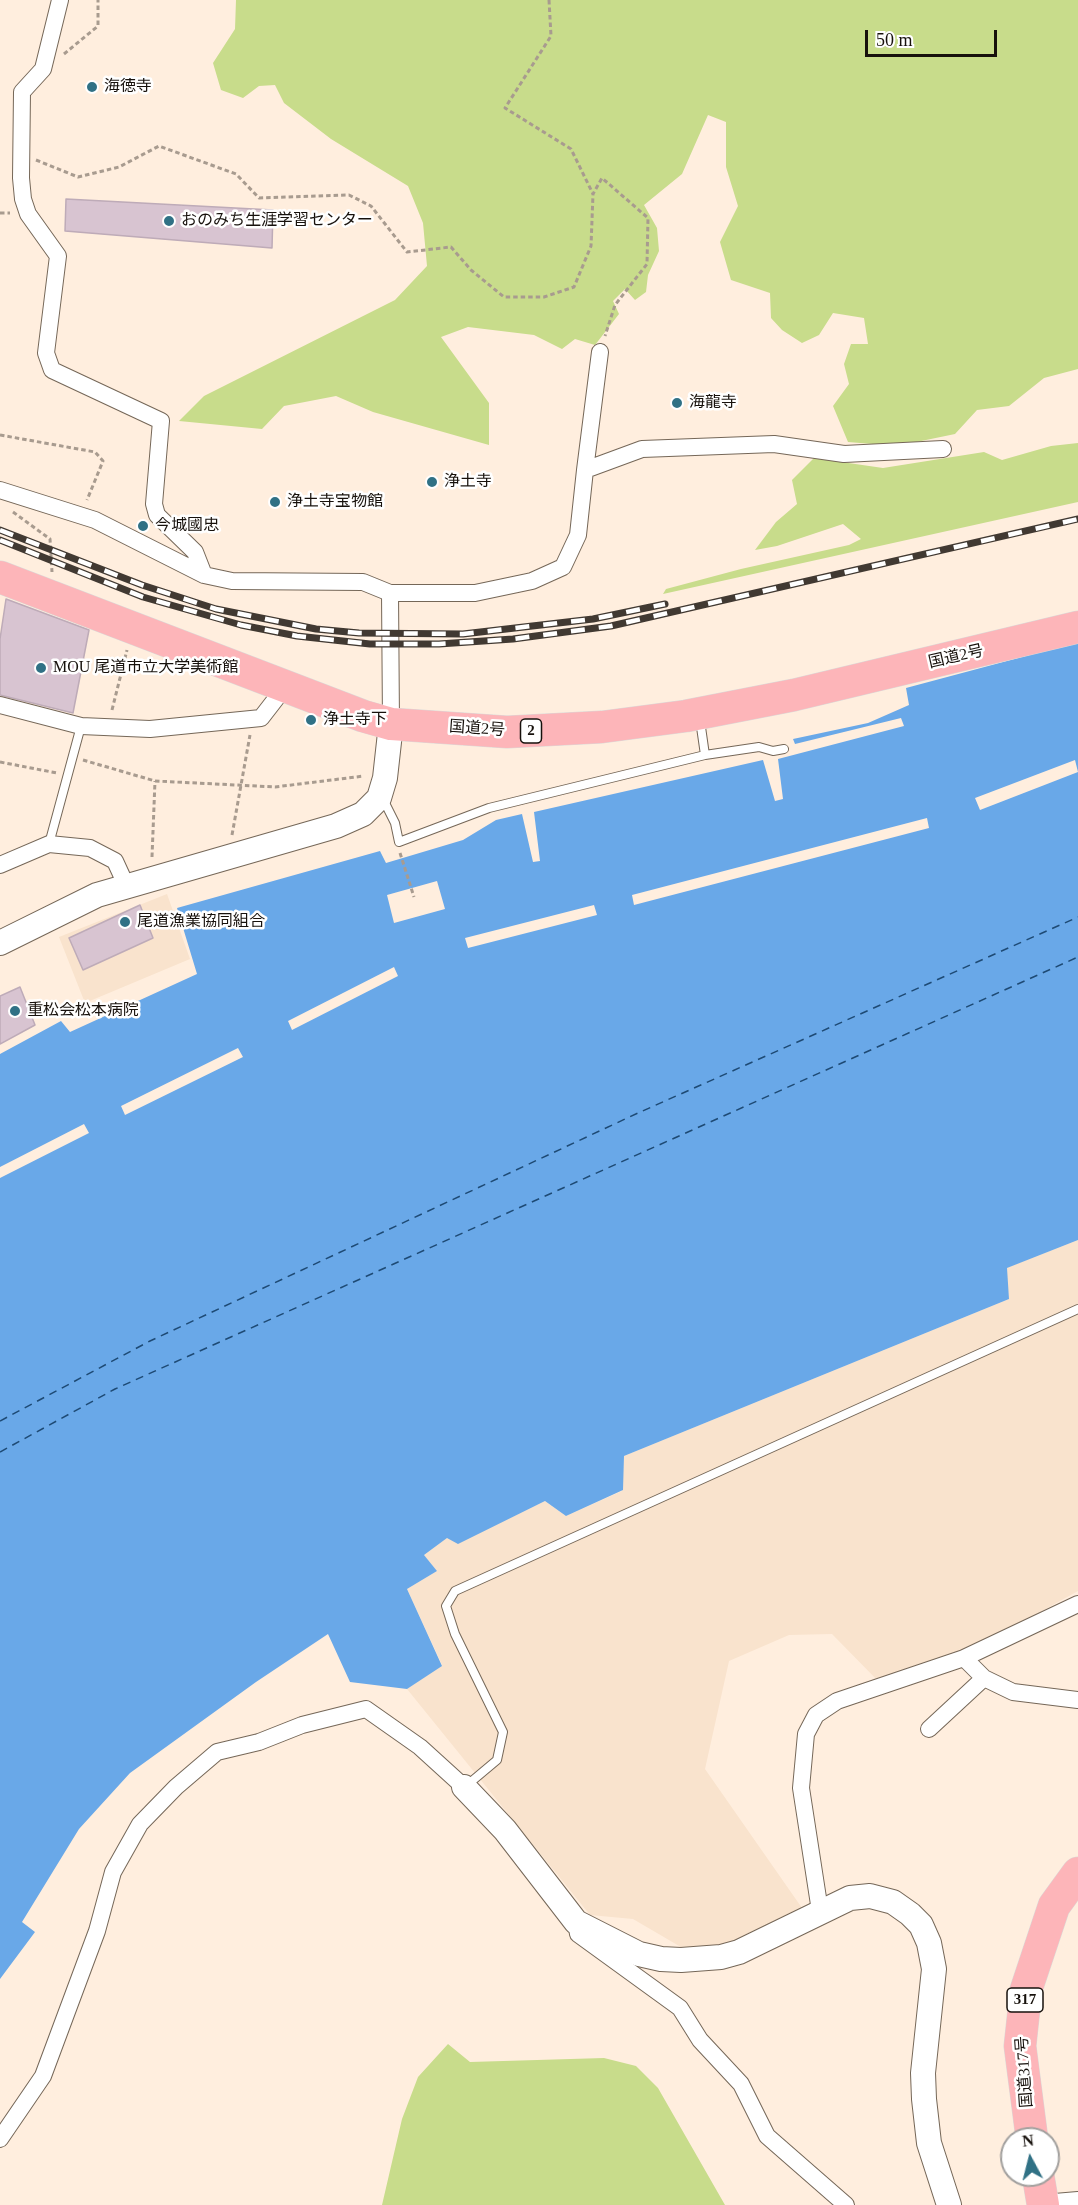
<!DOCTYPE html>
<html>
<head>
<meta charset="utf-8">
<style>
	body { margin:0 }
	#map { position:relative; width:1078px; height:2205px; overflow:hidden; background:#ffeede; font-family:"Times New Roman",serif }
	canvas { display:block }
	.north { position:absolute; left:1000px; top:2127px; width:60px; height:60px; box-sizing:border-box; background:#fff; border:2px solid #a2a09e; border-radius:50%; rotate:353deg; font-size:16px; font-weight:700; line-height:24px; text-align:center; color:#17110c }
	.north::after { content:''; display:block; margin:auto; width:21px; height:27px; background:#307185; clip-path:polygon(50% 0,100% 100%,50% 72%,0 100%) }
	.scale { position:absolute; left:865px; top:30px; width:132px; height:27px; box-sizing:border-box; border:3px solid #17110c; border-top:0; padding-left:8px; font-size:18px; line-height:21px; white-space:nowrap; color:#17110c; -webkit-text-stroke:4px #fff; paint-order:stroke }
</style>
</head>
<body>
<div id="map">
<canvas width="1078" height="2205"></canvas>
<div class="north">N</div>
<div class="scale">50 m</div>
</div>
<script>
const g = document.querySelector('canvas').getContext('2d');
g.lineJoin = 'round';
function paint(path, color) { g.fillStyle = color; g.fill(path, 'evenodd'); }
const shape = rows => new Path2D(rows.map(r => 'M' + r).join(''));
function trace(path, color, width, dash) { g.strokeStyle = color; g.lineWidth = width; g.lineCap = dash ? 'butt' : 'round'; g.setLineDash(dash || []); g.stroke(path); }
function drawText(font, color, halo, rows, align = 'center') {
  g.font = font + ' "Times New Roman","Noto Sans JP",serif'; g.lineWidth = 5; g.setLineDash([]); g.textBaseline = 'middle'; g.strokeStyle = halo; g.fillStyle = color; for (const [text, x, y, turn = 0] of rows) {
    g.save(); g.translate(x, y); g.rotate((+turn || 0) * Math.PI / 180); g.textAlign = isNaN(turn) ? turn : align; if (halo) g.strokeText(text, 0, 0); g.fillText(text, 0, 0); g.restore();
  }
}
paint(shape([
	[167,894,190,959,85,1003,59,937],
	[1078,1240,1078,1591,986,1642,881,1684,832,1634,789,1635,729,1661,705,1769,802,1908,768,1930,729,1944,686,1950,633,1919,590,1915,407,1689,442,1665,407,1589,437,1571,424,1555,448,1537,458,1543,545,1501,566,1516,622,1491,624,1456,1009,1299,1006,1268]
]), '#f9e3cd');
paint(shape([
	[236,0,1078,0,1078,369,1044,378,1009,406,977,410,955,434,897,446,848,442,833,406,849,384,844,364,851,344,868,344,864,318,833,313,819,335,802,343,782,330,771,318,770,293,731,280,720,242,738,206,726,167,726,122,708,115,682,174,644,205,657,228,659,251,648,275,646,292,635,300,625,289,613,301,619,314,595,345,575,339,562,349,534,335,468,327,441,337,489,403,489,445,373,412,336,396,284,406,262,429,179,421,204,396,395,300,427,266,423,223,408,186,331,139,284,103,275,85,259,86,243,98,221,90,213,63,235,29],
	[1078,443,1078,502,663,594,666,589,741,569,849,545,861,539,843,524,777,546,755,550,776,522,797,504,792,480,814,458,883,468,984,452,1002,460,1051,446],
	[448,2044,470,2062,604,2058,636,2066,658,2088,725,2205,382,2205,402,2119,418,2077]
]), '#c8dc8b');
paint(shape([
	[1078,642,1078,1240,1007,1268,1009,1299,624,1456,623,1490,566,1516,545,1501,458,1544,447,1538,424,1555,437,1571,407,1589,442,1666,407,1689,350,1682,328,1634,256,1682,130,1773,79,1829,22,1922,35,1932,0,1979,0,1054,61,1021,70,1032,197,974,177,908,380,851,386,863,463,840,496,820,522,814,533,862,540,861,534,812,763,760,775,801,783,799,778,759,904,726,901,718,795,744,793,739,868,723,909,705,906,688]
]), '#69a8e8');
paint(shape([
	[1075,760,1078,772,980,810,975,798],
	[927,818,929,828,634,905,632,895],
	[437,881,445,909,394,923,387,895],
	[594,905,597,915,468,948,465,938],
	[394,967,398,976,292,1030,288,1021],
	[238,1048,243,1057,125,1115,121,1106],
	[84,1124,89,1133,0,1178,0,1167]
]), '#ffeede');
trace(shape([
	[0,1421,150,1341,638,1113,1078,917],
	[0,1452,115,1389,1078,957]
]), '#1e4a74', 1.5, [8, 6]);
const building = shape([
	[66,199,273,210,272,248,65,231,66,199],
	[6,599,89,630,73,713,0,695,0,639,6,599],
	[140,905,153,938,83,970,69,938,140,905],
	[20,987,35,1025,0,1044,0,996,20,987]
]);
paint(building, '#d8c4d1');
trace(building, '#beabb8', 1.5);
const lane = shape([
	[700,720,705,755],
	[383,799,395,823,399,842,489,808,705,755,759,747,773,751,784,749],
	[49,844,81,726],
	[466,1786,497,1760,503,1732,455,1634,446,1606,455,1591,1078,1309]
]);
const street = shape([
	[60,0,43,69,22,92,21,178,23,199,28,214,58,256,46,353,52,370,161,421,154,504,157,515,195,552,204,575],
	[600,352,585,470,642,449,774,444,844,454,943,449],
	[0,490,95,520,204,575,232,581,363,582,390,593,475,593,532,581,563,567,578,535,585,470],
	[390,593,391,724],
	[0,705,81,726,150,729,261,718,285,687],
	[0,865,49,844,90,848,115,861,126,885],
	[964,1658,984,1678,1013,1692,1078,1700],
	[929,1729,984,1678],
	[820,1911,801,1788,806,1734,816,1715,837,1701,964,1658,1078,1604],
	[577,1928,578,1934,680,2008,700,2040,741,2084,767,2136,846,2205],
	[0,2139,43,2076,97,1931,113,1872,140,1824,176,1787,217,1752,259,1742,302,1725,366,1709,420,1747,464,1787],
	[1043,2203,1078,2200]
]);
const secondary = shape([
	[0,943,97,895,336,826,363,814,379,798,385,778,391,724],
	[464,1787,505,1830,576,1922,639,1954,661,1959,681,1960,721,1957,739,1952,850,1898,870,1896,893,1902,910,1914,921,1925,929,1943,934,1969,923,2073,924,2099,929,2143,949,2205]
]);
const highway = shape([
	[0,577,363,716,391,724,507,732,602,727,686,716,794,695,1078,627],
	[1032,2139,1020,2046,1026,1990,1054,1906,1078,1873],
	[1038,2175,1043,2205]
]);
trace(lane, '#756758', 10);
trace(street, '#756758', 18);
trace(secondary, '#756758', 26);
trace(highway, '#dad9d8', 33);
trace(shape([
	[549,0,551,36,505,108,571,149,593,194,602,178,648,218,647,264,615,305,605,336],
	[64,54,98,26,98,0],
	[36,160,78,177,119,167,159,146,236,174,259,198,349,195,371,206,407,252,451,247,471,270,504,297,544,297,574,287,591,246,593,194],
	[0,213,10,213],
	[0,435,95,452,103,461,87,500],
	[13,512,50,539,52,572],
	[112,710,127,650],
	[83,760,155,781,275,787,364,776],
	[0,762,57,773],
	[232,835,250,735],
	[400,853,414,897],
	[152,857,155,781]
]), '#a89b8f', 3, [4.5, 3]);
trace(lane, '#fff', 8);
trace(street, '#fff', 16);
trace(secondary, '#fff', 24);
trace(highway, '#fdb5b9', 32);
const rail = shape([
	[0,530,142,585,216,609,316,629,359,633,463,634,593,619,665,604],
	[0,540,143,597,241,625,297,636,370,644,439,644,513,639,611,626,1078,519]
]);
trace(rail, '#413932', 7);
trace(rail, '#fff', 4.5, [14]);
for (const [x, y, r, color] of [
	[92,87,6,"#307185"],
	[169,221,6,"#307185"],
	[677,403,6,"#307185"],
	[432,482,6,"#307185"],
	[275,502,6,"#307185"],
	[143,526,6,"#307185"],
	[41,668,6,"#307185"],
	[311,720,6,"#307185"],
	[125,922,6,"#307185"],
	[15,1011,6,"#307185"]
]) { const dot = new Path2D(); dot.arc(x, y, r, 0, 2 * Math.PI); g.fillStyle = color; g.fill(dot); trace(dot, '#fff', 2); }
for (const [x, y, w] of [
	[531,731,21],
	[1025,2000,36]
]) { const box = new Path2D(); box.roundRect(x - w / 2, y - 12, w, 24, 4.5); g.fillStyle = '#fff'; g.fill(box); trace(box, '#17110c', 1.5); }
drawText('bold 15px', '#17110c', null, [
	["2",531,731],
	["317",1025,2000]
]);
drawText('16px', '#17110c', '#fff', [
	["海徳寺",104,87],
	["おのみち生涯学習センター",181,221],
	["海龍寺",689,403],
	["浄土寺",444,482],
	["浄土寺宝物館",287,502],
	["今城國忠",155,526],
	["MOU 尾道市立大学美術館",53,668],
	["浄土寺下",323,720],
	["尾道漁業協同組合",137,922],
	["重松会松本病院",27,1011]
], 'left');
drawText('16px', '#17110c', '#fff', [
	["国道2号",956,657,-13],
	["国道2号",477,729,4],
	["国道317号",1025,2072,-94]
]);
</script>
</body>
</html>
